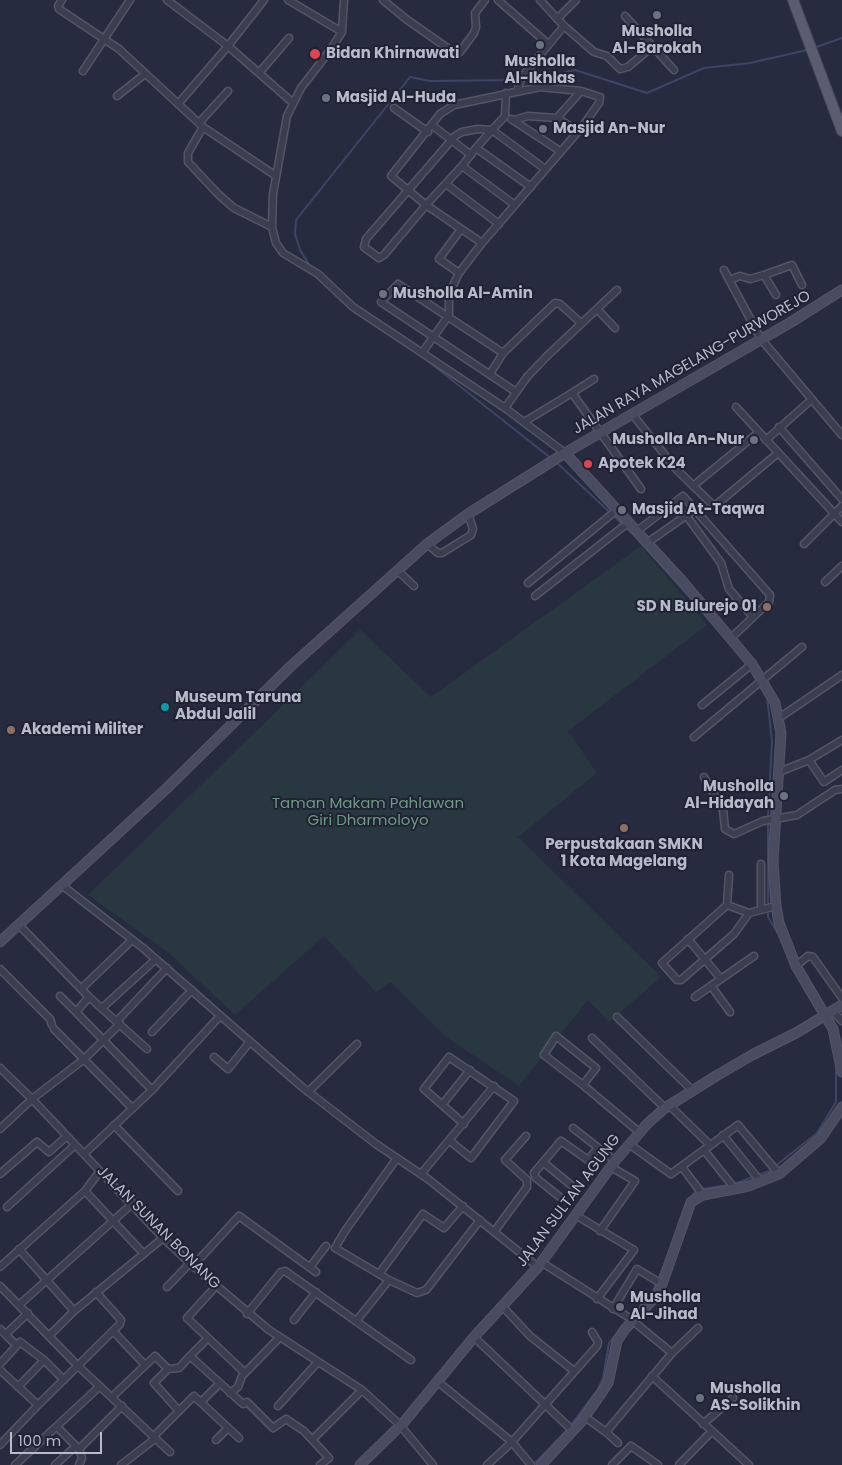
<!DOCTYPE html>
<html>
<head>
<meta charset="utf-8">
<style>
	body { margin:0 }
	#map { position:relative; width:842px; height:1465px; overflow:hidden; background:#272b3f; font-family:Poppins,sans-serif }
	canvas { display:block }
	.scale { position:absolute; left:10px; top:1432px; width:92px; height:22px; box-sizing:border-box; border:2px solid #b7bac9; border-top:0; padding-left:6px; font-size:15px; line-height:18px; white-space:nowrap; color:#b7bac9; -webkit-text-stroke:4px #1f2334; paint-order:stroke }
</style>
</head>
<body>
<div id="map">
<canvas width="842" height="1465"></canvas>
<div class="scale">100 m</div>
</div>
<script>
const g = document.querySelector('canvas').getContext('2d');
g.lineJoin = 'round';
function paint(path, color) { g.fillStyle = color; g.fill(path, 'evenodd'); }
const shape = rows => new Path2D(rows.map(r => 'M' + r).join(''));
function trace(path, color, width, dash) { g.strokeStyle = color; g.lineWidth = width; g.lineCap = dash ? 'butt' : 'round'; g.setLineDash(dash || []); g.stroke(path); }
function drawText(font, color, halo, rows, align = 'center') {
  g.font = font + ' Poppins,sans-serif'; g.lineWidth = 4; g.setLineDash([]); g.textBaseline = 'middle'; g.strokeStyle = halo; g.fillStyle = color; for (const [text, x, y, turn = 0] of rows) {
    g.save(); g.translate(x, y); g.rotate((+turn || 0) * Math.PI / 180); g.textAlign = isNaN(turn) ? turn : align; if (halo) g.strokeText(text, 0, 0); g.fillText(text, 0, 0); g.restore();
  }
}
paint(shape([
	[641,546,707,625,568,731,597,773,518,837,661,977,609,1022,588,1000,519,1086,449,1039,390,982,376,992,324,936,235,1015,168,952,88,895,360,630,431,697]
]), '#293840');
trace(shape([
	[814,48,842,38],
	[524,80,533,80,575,70,647,93,704,68,750,63,807,50],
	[310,266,300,250,295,234,296,220,410,77,430,81,519,80],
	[424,358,552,459],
	[556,462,633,534,701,610],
	[767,697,772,741,768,817],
	[768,822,768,917,781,939],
	[734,1184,769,1171,817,1133,836,1102,836,1065],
	[702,1189,729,1185],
	[689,1199,697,1190],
	[645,1302,652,1293,664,1266],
	[571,1425,598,1389,603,1378,609,1343,620,1329],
	[533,1465,568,1429]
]), '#3d4566', 2);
const street = shape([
	[62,0,58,6,59,9,119,49,203,127,276,176],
	[167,0,228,46,292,102],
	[288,0,342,32],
	[344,0,342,32,331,49,301,88,287,116,273,194,272,227,276,243,283,253,318,274,353,307,505,408,565,453],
	[383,0,406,19,456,54,460,52,474,33,476,27,475,13,485,0],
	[498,0,548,44],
	[625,16,674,70],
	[557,19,576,0],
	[564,26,594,52,607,56,620,69,628,67,653,46],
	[83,71,130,0],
	[259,73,289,38],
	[517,91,522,77,564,26,540,0],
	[506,93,505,116,492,130,476,148,462,166,426,205,384,255,379,258,364,247,366,239,455,136,462,132,478,129,492,130,545,169],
	[117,96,145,74],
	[178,104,228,46,264,0],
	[394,108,428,132],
	[557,118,581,91],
	[511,119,560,151],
	[514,120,528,116,557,118,578,131],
	[199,123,228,91],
	[433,126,471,155],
	[203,127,188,153,188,162,219,195,234,208,272,227],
	[476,148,531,187],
	[462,166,515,205],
	[446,184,499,224],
	[724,270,761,339,842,435],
	[459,273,439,259,461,229],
	[764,275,792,265,802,285],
	[729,280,740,276,750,279,764,275,776,295],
	[597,309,615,328],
	[422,353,449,315,449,294,459,273,482,243,582,127,599,103,600,97,581,91,540,87,454,105,440,114,391,176,426,205,482,243],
	[503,353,398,284,381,302,516,392],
	[490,374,503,353,555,303,560,304,581,323],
	[572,393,594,379],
	[736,407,842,522],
	[505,408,527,377,547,356,617,290],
	[633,415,676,469,713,505,717,504,778,453],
	[524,422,572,393,641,489],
	[779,427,842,499],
	[766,440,811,400],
	[693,486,759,432],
	[686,515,721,563,729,589,753,617],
	[637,531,683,496,770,595,769,602,730,639],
	[647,543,694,510],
	[427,544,438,553,442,553,471,535,473,529,468,514],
	[804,544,842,506],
	[397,570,414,586],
	[825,582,842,566],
	[528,583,618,509],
	[535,596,629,522],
	[702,705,752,664],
	[779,718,842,675],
	[694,737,802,647],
	[809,760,842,740],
	[779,772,809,760,824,782,842,770],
	[704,777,723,810,725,829,734,834,763,821,797,815,835,790,842,789],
	[761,864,761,910],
	[63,886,143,948,302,1087,376,1144,428,1179,538,1267],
	[727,905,729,875],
	[749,913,727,905,662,963,677,980,681,980,734,934,749,913,776,906],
	[19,925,89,997,76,1012,152,1090],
	[688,939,721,979],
	[796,966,808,956,813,957,842,998],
	[0,969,50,1019,52,1025],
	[712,987,730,1012],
	[81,989,132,940],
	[60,996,76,1012],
	[89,997,147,1049],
	[695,997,754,956],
	[102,1008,156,959],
	[832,1010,842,1021],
	[617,1017,693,1091],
	[117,1021,167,968],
	[54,1029,132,1108],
	[152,1032,192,990],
	[592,1038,665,1108],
	[214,1057,228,1069,249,1043],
	[0,1068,32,1099,163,1238,193,1266,269,1330,362,1390,400,1425,433,1465],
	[583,1085,544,1055,556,1036,596,1068,583,1085,639,1132],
	[308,1092,357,1044],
	[442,1105,470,1070],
	[669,1105,710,1145],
	[114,1125,178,1191],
	[573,1128,615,1161],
	[0,1129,32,1099,83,1060,120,1024],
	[723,1135,761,1182],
	[450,1141,471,1158,514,1101,449,1057,424,1089,464,1124],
	[629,1144,671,1174,738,1125,779,1174],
	[704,1150,735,1189],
	[84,1154,152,1090,220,1016],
	[543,1162,571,1185],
	[682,1167,703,1195],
	[0,1174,37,1142,49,1152,67,1136],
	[421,1174,494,1086],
	[85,1191,143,1253],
	[561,1198,536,1178,534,1173,561,1141,588,1160,598,1148],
	[7,1207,75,1145],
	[577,1216,634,1250,597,1299],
	[600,1231,635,1181,611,1167],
	[494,1232,527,1187,527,1180,505,1160,526,1136],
	[19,1249,74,1311],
	[541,1262,628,1317,672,1353,606,1432,585,1417],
	[193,1266,239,1216,316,1272],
	[0,1267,85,1191,100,1171],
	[310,1267,326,1246],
	[379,1274,335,1248,345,1231,397,1158],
	[389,1280,417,1293,426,1290,480,1220],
	[0,1286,78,1366,170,1452],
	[216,1286,187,1318,245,1373],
	[167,1287,190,1263],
	[19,1305,133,1203],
	[503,1307,530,1336,574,1371],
	[613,1309,637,1269,662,1284],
	[247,1314,281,1272,285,1271,411,1360],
	[294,1320,316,1292],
	[357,1320,389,1280,379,1274,423,1214,444,1228,463,1206],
	[0,1329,16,1345],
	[114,1332,145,1365],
	[6,1334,28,1313],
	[49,1336,74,1311,163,1238],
	[474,1337,573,1431],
	[672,1353,698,1328],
	[190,1356,208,1338],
	[0,1364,20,1342,44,1360,64,1380],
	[0,1370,38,1405,120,1324,121,1320,96,1292],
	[652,1376,749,1465],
	[437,1381,512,1442,531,1465],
	[18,1387,44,1360],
	[230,1393,238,1387,242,1376,279,1338],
	[112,1397,155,1356,168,1369],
	[201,1402,219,1384],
	[278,1406,317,1363],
	[703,1424,733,1398],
	[57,1427,79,1449],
	[606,1432,618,1443],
	[157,1433,179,1411],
	[239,1438,194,1396,179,1411,154,1383,168,1369,179,1368,190,1356,243,1404,247,1402,273,1428,286,1419,304,1431,329,1458,320,1465],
	[314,1438,362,1390],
	[216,1440,228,1428],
	[0,1445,38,1405],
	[15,1465,100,1386],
	[55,1465,76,1446],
	[79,1465,82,1458,79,1449,122,1406],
	[121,1465,156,1438],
	[487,1465,512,1442,597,1346,598,1342,592,1332],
	[612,1465,631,1446,658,1465],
	[679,1465,711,1432]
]);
const secondary = shape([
	[565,453,684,583,752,664,775,703,781,733,773,861,776,906,779,923,796,966,833,1029,842,1072],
	[0,942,166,789,291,666,427,544,468,514,565,453,793,321,842,290],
	[360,1465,404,1422,474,1337,538,1267,615,1161,648,1123,665,1108,716,1076,752,1055,796,1033,842,1005],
	[541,1465,581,1422,602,1392,608,1383,617,1341,625,1329,657,1295,662,1284,691,1202,703,1195,749,1186,779,1174,821,1138,842,1107]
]);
const primary = shape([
	[793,0,842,131]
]);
trace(street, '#525666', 9);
trace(secondary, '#525666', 11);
trace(primary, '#444758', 12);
trace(street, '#3a3e4f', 6);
trace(secondary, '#494c61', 9);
trace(primary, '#595d6f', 10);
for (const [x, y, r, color] of [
	[657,15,5,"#6b7280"],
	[540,45,5,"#6b7280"],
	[315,54,6,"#e0444e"],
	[326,98,5,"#6b7280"],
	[543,129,5,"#6b7280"],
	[383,294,5,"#6b7280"],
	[754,440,5,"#6b7280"],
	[588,464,5,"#e0444e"],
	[622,510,5,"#6b7280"],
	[767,607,5,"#8d6e63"],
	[165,707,5,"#0f9aa8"],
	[11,730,5,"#8d6e63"],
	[784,796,5,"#6b7280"],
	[624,828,5,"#8d6e63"],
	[620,1307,5,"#6b7280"],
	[700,1398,5,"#6b7280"]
]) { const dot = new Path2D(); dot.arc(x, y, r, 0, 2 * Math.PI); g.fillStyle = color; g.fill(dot); trace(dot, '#1f2334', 2); }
drawText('bold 15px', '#b7bac9', '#1f2334', [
	["Musholla",657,32,"center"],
	["Al-Barokah",657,49,"center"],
	["Bidan Khirnawati",326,54],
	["Musholla",540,62,"center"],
	["Al-Ikhlas",540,79,"center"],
	["Masjid Al-Huda",336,98],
	["Masjid An-Nur",553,129],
	["Musholla Al-Amin",393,294],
	["Musholla An-Nur",744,440,"right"],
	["Apotek K24",598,464],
	["Masjid At-Taqwa",632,510],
	["SD N Bulurejo 01",757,607,"right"],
	["Museum Taruna",175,698],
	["Abdul Jalil",175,715],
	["Akademi Militer",21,730],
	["Musholla",774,787,"right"],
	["Al-Hidayah",774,804,"right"],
	["Perpustakaan SMKN",624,845,"center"],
	["1 Kota Magelang",624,862,"center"],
	["Musholla",630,1298],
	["Al-Jihad",630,1315],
	["Musholla",710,1389],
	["AS-Solikhin",710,1406]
], 'left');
drawText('15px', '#b7bac9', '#1f2334', [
	["JALAN RAYA MAGELANG-PURWOREJO",692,363,-30],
	["JALAN SULTAN AGUNG",569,1201,-53],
	["JALAN SUNAN BONANG",158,1228,45]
]);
drawText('15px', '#6f9983', '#1f2334', [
	["Taman Makam Pahlawan",368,804],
	["Giri Dharmoloyo",368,821]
]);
</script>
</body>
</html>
